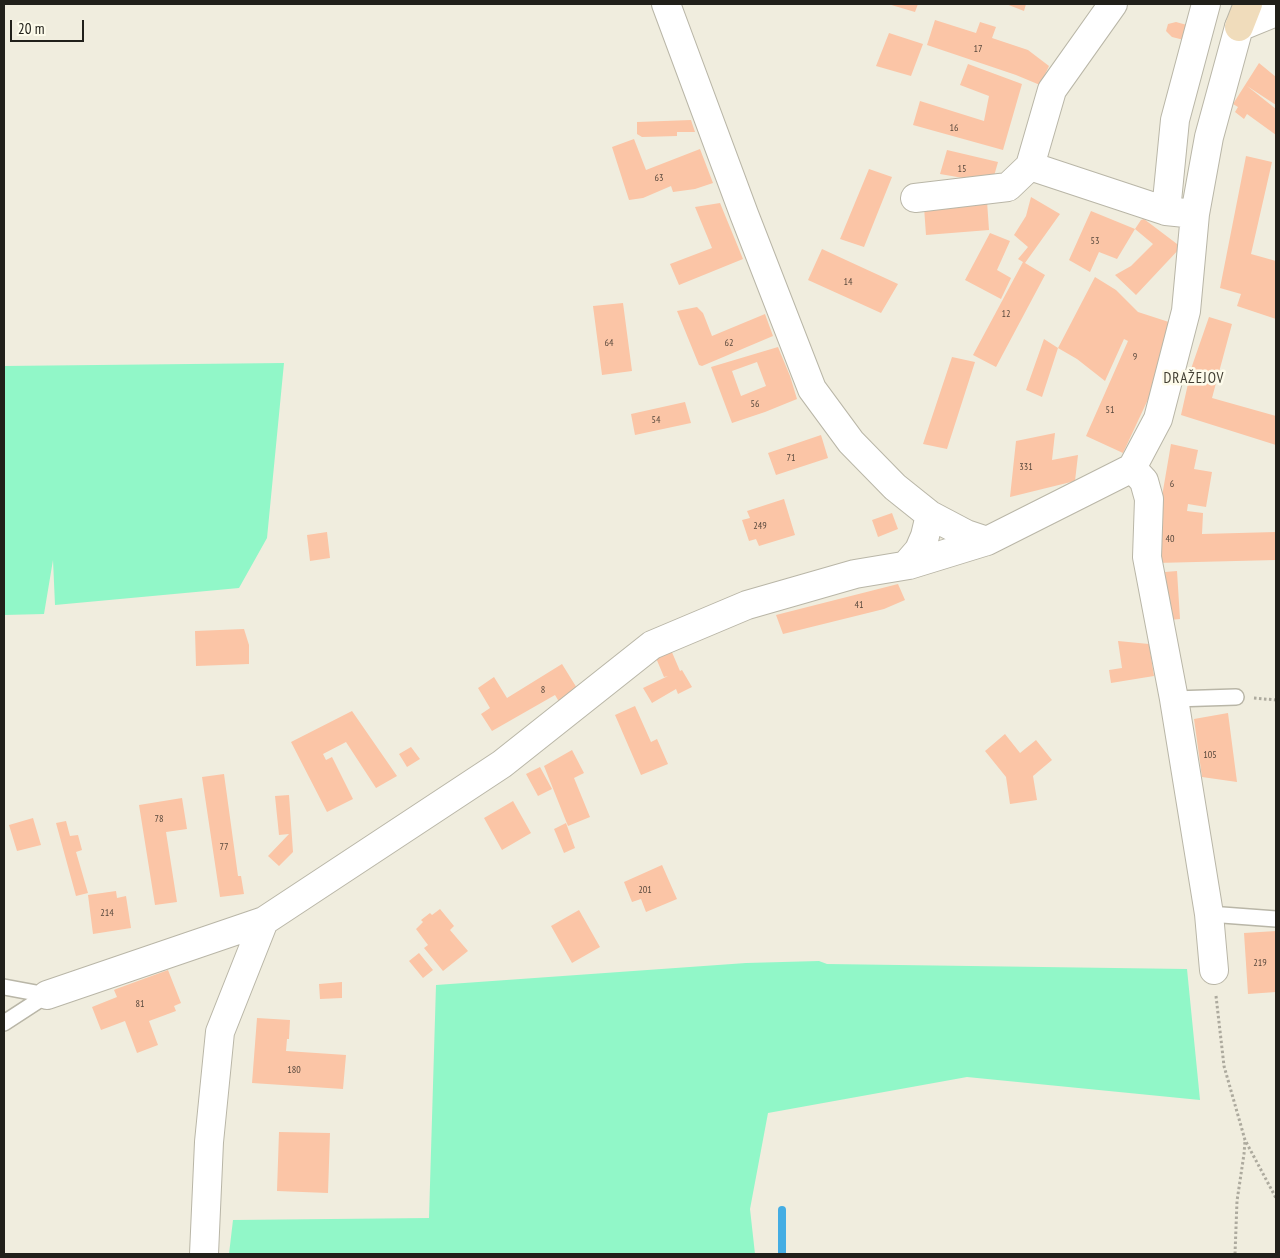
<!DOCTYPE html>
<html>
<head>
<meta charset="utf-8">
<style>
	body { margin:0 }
	#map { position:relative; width:1280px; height:1258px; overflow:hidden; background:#f0edde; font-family:"PT Sans Narrow",sans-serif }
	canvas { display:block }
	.frame { position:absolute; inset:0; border:5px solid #21201a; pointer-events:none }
	.scale { position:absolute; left:10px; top:20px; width:74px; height:22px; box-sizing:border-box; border:2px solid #21201a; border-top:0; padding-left:6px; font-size:15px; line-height:18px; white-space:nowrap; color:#21201a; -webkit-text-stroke:4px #fdfbeb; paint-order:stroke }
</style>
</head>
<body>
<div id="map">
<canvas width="1280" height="1258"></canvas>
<div class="frame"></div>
<div class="scale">20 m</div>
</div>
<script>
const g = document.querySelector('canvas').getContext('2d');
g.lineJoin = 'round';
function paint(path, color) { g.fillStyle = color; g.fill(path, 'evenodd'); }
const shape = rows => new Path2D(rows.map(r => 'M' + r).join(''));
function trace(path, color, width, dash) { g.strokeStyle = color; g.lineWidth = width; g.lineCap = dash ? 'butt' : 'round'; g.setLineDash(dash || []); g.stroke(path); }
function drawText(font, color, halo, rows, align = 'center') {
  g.font = font + ' "PT Sans Narrow",sans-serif'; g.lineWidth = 5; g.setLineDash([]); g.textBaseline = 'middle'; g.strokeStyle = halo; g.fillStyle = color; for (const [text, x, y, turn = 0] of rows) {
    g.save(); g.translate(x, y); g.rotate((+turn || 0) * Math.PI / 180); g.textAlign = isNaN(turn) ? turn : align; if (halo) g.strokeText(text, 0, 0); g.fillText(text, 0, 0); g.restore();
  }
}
paint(shape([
	[284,363,267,538,239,588,55,605,53,560,44,614,4,615,4,366],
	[819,961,827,964,1187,969,1200,1100,967,1077,768,1113,750,1209,755,1254,229,1254,233,1220,429,1218,436,985,746,963]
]), '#91f7c8');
trace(shape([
	[782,1210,782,1254]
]), '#44ade3', 8);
paint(shape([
	[888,4,918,4,915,12],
	[1006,4,1026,4,1024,11],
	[935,20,976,33,980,22,996,27,992,38,1028,50,1049,66,1040,85,1016,75,927,45],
	[1176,22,1187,25,1184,40,1172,37,1166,31,1168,24],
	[889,33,923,44,911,76,876,66],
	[1259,63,1276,77,1276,105,1247,86,1276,109,1276,135,1247,114,1244,119,1235,112,1238,107,1233,104],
	[968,64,1022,84,1003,150,913,125,920,101,984,121,989,96,960,85],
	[691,120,695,132,677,132,677,136,642,137,637,134,637,122],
	[634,139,646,170,700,149,713,183,695,189,673,192,671,186,643,198,629,200,612,147],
	[947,150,998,162,992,183,940,174],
	[1246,156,1272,162,1251,254,1276,261,1276,319,1237,306,1241,294,1220,288],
	[869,169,892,177,864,247,840,239],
	[1031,197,1060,214,1025,263,1045,275,996,367,973,355,1023,262,1018,259,1028,247,1014,235,1026,216],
	[987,201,989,230,926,235,924,207],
	[720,203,743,259,679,285,670,264,712,248,695,207],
	[1091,211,1135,229,1117,259,1099,252,1090,272,1069,260],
	[1144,219,1181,247,1136,295,1115,275,1131,266,1153,244,1135,229,1141,220],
	[990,233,1010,241,997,270,1011,278,1001,299,965,280],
	[822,249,898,284,881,313,808,280],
	[1095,277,1116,290,1138,312,1175,324,1164,365,1123,453,1086,436,1128,341,1124,339,1105,381,1077,359,1058,348,1042,397,1026,390,1044,339,1058,348],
	[623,303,632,371,602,375,593,306],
	[697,307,703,313,712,336,765,314,773,336,702,366,699,365,677,311],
	[1209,317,1232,324,1212,398,1276,416,1276,445,1181,415,1192,366],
	[778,347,790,376,797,399,765,412,732,423,711,367],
	[757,362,766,386,741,396,732,371],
	[952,357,975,362,947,449,923,444],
	[685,402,691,423,635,435,631,414],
	[1055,433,1052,460,1078,455,1075,481,1010,497,1016,441],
	[821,435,828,458,776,475,768,453],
	[1171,444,1198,450,1194,469,1212,472,1206,507,1188,504,1187,511,1203,513,1202,534,1276,532,1276,560,1156,563,1160,508],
	[784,499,795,535,759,546,756,539,749,541,742,520,750,518,747,511],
	[892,513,898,529,878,537,872,520],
	[327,532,330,558,310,561,307,535],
	[1177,571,1180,619,1169,620,1165,572],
	[898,584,905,600,884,609,783,634,776,615],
	[244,629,249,645,249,664,196,666,195,631],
	[1118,641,1149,644,1154,676,1111,683,1109,670,1122,668],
	[671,650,680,671,682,670,692,687,678,694,676,689,652,703,643,688,668,676,664,677,656,658],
	[562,664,580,693,561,705,555,695,492,731,481,714,490,708,478,688,494,677,507,698],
	[635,706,651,742,657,739,668,764,641,775,615,715],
	[352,711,397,776,376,788,346,742,323,754,326,760,332,757,353,799,327,812,291,742],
	[1228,713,1237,782,1202,777,1194,719],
	[1005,734,1020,753,1036,740,1052,760,1033,776,1037,800,1010,804,1006,777,985,751],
	[411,747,420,759,407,767,399,754],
	[572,750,584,773,574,778,590,817,568,826,544,766],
	[540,767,552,789,538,796,526,774],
	[224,774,238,876,241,876,244,894,220,897,202,777],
	[289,795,293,852,279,866,268,856,289,834,279,835,275,796],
	[182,798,187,829,166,832,177,902,155,905,139,805],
	[513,801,531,833,502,850,484,818],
	[33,818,41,845,17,851,9,825],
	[66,821,70,836,78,835,82,850,76,852,88,893,76,896,56,823],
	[566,823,575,848,564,853,554,829],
	[662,865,677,899,646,912,641,899,632,902,624,882],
	[116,891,117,898,126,896,131,928,93,934,88,895],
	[440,909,454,926,450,930,468,951,443,971,424,948,428,945,416,929,423,922,421,920,430,913,432,915],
	[579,910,600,947,572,963,551,926],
	[1276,931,1276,992,1248,994,1244,933],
	[419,953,433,970,423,978,409,961],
	[168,970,181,1003,174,1006,176,1011,149,1021,158,1045,137,1053,125,1021,101,1030,92,1007,117,997,114,990,116,989],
	[342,982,342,998,320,999,319,984],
	[257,1018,290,1020,289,1039,287,1039,286,1051,346,1055,343,1089,252,1083],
	[279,1132,330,1133,328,1193,277,1191]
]), '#fbc5a6');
const lane = shape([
	[1174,699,1236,697],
	[1209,914,1276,919],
	[4,987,47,995],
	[4,1023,47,995]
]);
const street = shape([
	[666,4,744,214,812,389,851,442,895,487,930,515,966,534,987,541],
	[1113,4,1052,90,1030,166,1166,211,1195,214],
	[915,198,1008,187,1030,166],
	[1166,211,1175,120,1206,4],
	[1132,468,1144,481,1149,499,1147,557,1174,699,1209,914,1214,970],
	[906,565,919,550,925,536,930,515],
	[47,995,264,921,502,764,652,645,747,605,855,574,909,565,987,541,1132,468,1158,419,1186,311,1195,214,1209,137,1239,27,1276,12],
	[204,1254,209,1142,220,1032,264,921]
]);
const secondary = shape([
	[1239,27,1248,4]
]);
trace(lane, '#b9b6a7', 18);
trace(street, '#b9b6a7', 30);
trace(secondary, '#b9b6a7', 30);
trace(shape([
	[1254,698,1276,700],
	[1216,996,1224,1066,1245,1140,1276,1198],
	[1235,1254,1237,1201,1244,1154,1245,1141]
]), '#adaa9e', 3, [2.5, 2.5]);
trace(lane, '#fff', 15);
trace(street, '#fff', 28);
trace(secondary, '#f0dcbb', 28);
drawText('10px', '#58493d', null, [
	["17",978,49],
	["16",954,128],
	["15",962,169],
	["63",659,178],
	["53",1095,241],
	["14",848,282],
	["12",1006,314],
	["64",609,343],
	["62",729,343],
	["9",1135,357],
	["56",755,404],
	["51",1110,410],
	["54",656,420],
	["71",791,458],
	["331",1026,467],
	["6",1172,484],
	["249",760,526],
	["40",1170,539],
	["41",859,605],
	["8",543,690],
	["105",1210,755],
	["78",159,819],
	["77",224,847],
	["201",645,890],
	["214",107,913],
	["219",1260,963],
	["81",140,1004],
	["180",294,1070]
]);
g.letterSpacing = '1px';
drawText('15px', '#413e32', '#fdfbeb', [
	["DRAŽEJOV",1194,379]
]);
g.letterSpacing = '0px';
</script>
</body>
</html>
